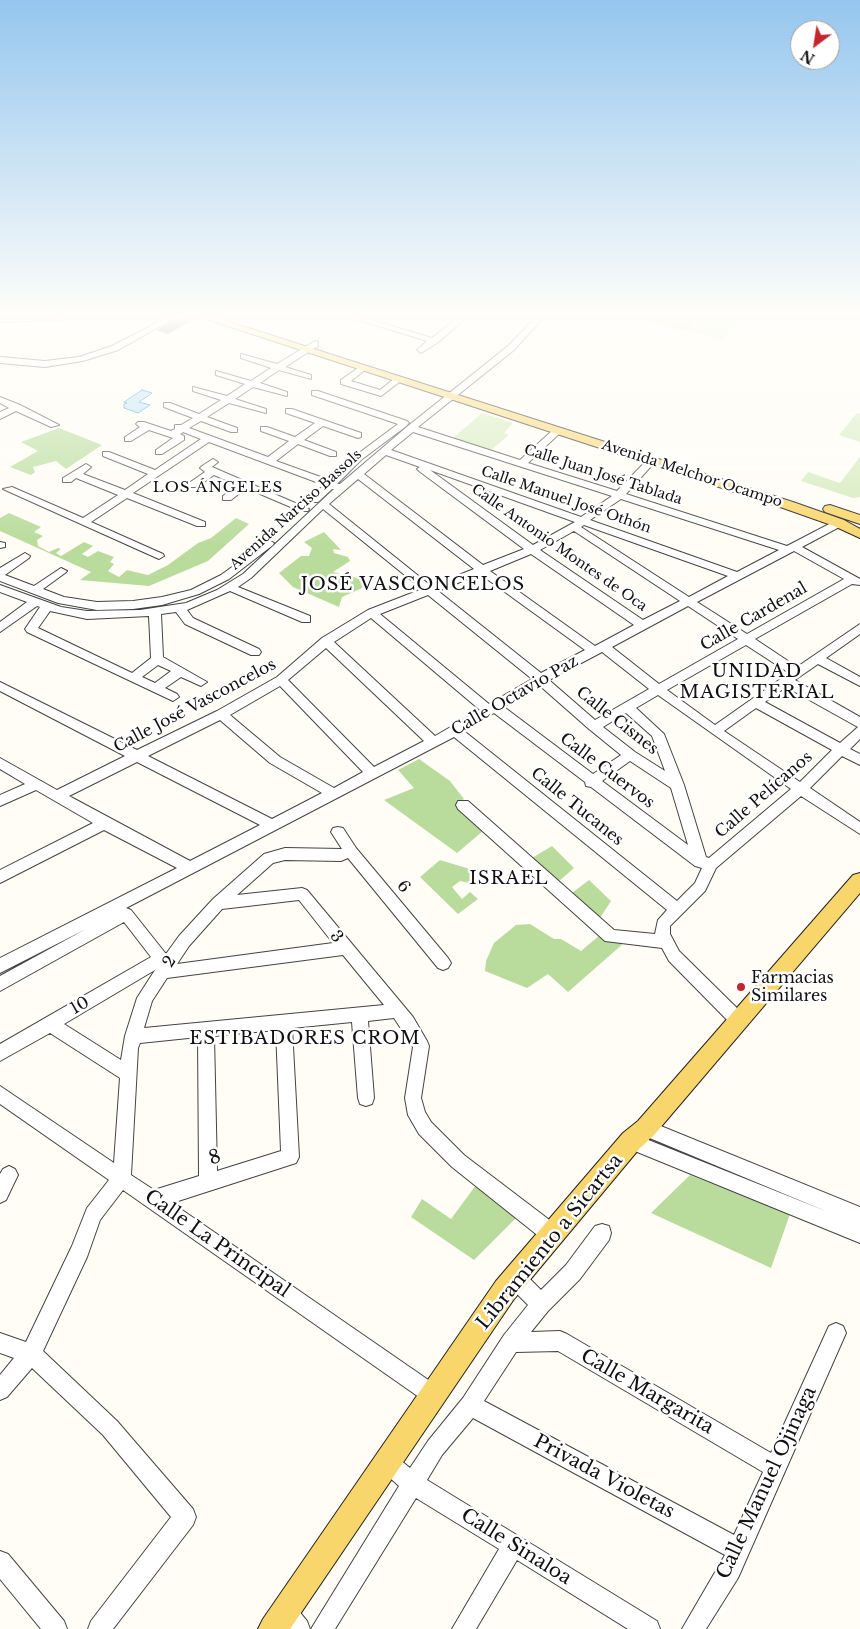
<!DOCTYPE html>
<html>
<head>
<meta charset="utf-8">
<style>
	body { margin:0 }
	#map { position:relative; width:860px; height:1629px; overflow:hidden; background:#fffdf5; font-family:"Libre Baskerville",serif }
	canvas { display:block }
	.north { position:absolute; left:790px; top:20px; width:50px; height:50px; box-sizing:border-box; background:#fff; border:1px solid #a0a0a0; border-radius:50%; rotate:211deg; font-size:14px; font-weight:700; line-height:20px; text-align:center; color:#111 }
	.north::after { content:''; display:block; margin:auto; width:18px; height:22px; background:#c4262e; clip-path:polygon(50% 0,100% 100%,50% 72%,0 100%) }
</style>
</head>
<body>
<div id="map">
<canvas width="860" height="1629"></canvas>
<div class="north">N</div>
</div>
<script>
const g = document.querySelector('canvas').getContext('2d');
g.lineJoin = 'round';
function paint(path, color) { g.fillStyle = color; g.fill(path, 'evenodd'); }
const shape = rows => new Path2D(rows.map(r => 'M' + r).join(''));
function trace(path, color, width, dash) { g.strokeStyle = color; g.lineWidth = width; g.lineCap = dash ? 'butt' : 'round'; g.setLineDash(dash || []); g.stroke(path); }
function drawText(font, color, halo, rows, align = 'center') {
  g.font = font + ' "Libre Baskerville",serif'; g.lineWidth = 5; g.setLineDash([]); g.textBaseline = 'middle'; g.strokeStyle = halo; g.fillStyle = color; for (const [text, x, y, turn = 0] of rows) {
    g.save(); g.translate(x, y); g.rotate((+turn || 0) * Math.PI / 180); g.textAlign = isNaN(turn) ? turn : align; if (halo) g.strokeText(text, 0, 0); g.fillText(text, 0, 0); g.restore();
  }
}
paint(shape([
	[633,318,699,318,686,331],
	[482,413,513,423,504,433,509,435,491,450,453,438],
	[857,413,860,414,860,442,839,435],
	[860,457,860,497,853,498,801,481,808,472,840,483]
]), '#d5ebbd');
paint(shape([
	[59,428,102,445,66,469,56,461,33,467,35,472,31,475,10,467,38,451,21,442],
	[9,513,41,527,34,532,43,536,37,540,38,546,49,552,58,548,61,549,56,553,61,556,84,542,93,546,82,554,88,557,98,551,114,557,110,562,114,564,108,571,119,577,127,570,148,575,168,565,198,543,211,538,236,518,249,524,208,561,149,586,80,580,91,572,0,531,0,518],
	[324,532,341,550,333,549,334,553,348,557,350,561,333,572,361,579,369,585,342,597,339,607,293,587,279,573,301,556,309,556,312,548,304,542],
	[419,759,450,781,464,799,457,804,483,831,457,853,384,800,414,788,398,770],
	[552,846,574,868,558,882,532,858],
	[440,860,473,870,470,883,460,881,452,887,462,899,470,892,478,899,458,914,420,877],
	[589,880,611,901,600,918,572,893],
	[530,924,554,939,561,939,581,951,600,935,624,943,568,992,548,974,527,988,485,971,486,961,494,943,516,925],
	[690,1175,790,1214,771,1268,651,1213],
	[476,1185,519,1215,474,1260,411,1217,422,1199,451,1219]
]), '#b9dc9c');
paint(shape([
	[703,318,745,318,722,340,689,331]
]), '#e6f2cf');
const water = shape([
	[142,390,152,393,139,402,150,405,138,413,124,408,124,404,127,403,124,402,142,390]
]);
paint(water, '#b9e0f7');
trace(water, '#3f96cf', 1);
paint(shape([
	[177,318,191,321,168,334,157,330]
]), '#5a524d');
const minor = shape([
	[0,318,62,318,58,320,0,322,0,318],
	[166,318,175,318,118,350,83,361,45,367,0,363,0,357,45,361,79,357,112,346,166,318],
	[353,318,365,318,432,338,457,318,466,318,437,343,421,353,417,350,427,341,353,318],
	[535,318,543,318,514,350,418,427,520,460,554,429,560,429,560,433,528,463,617,491,648,459,654,459,654,463,626,494,787,546,835,521,843,521,843,525,802,547,860,579,860,585,852,584,755,639,797,667,860,624,860,634,826,658,860,677,860,686,818,664,795,680,860,717,860,739,850,749,860,754,860,765,842,756,810,788,860,822,860,834,801,796,716,868,705,891,670,926,670,934,679,951,744,1015,746,1020,744,1025,738,1027,732,1025,669,961,662,948,605,941,458,809,456,805,458,801,468,801,614,930,655,934,658,920,667,910,454,737,126,908,131,910,166,954,179,936,213,899,264,854,285,848,342,849,331,832,333,828,338,827,343,828,356,848,448,958,451,963,448,968,443,970,438,968,348,858,341,861,285,860,273,863,237,895,302,888,307,890,413,1017,427,1041,429,1046,421,1098,425,1112,431,1122,464,1155,560,1228,562,1235,560,1242,553,1244,546,1242,452,1167,419,1134,408,1115,405,1098,413,1047,394,1018,368,1021,374,1098,372,1104,366,1106,360,1104,358,1098,352,1022,292,1028,299,1157,296,1163,172,1203,440,1388,443,1395,440,1402,433,1405,426,1402,123,1190,100,1220,87,1257,43,1351,117,1421,193,1509,196,1517,193,1525,113,1629,88,1629,91,1621,171,1517,103,1435,32,1368,7,1397,0,1400,0,1375,14,1358,0,1353,0,1333,26,1342,72,1246,87,1208,109,1180,0,1104,0,1086,114,1163,120,1078,50,1033,0,1061,0,1044,151,957,124,922,0,991,0,976,86,929,0,973,0,958,177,868,104,830,0,883,0,870,93,823,36,790,0,806,0,795,25,784,0,769,0,758,57,790,125,756,0,691,0,682,137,750,217,711,277,677,322,638,368,610,422,589,323,509,251,578,238,587,310,616,310,622,302,622,230,591,187,610,193,618,259,649,261,652,259,655,251,655,185,624,176,612,161,614,163,657,207,682,201,686,181,677,165,688,177,694,179,697,173,701,27,632,25,629,40,607,37,606,0,632,0,622,27,602,0,592,0,585,61,607,87,611,140,610,186,603,217,590,243,574,334,489,332,489,318,502,310,502,310,498,324,485,209,442,133,493,205,522,205,526,197,526,127,498,91,522,163,554,164,556,159,559,3,489,12,487,83,518,118,495,76,478,71,482,63,482,63,478,86,464,91,467,83,474,125,490,148,474,103,456,103,452,109,452,155,470,201,439,183,432,180,434,184,436,184,440,162,454,156,454,156,450,173,438,149,430,131,441,125,441,125,437,140,427,136,424,138,422,144,422,171,431,175,429,175,425,181,425,193,418,164,407,164,403,170,403,199,414,221,400,193,391,193,387,227,396,245,384,216,375,216,371,251,381,271,368,241,358,241,354,277,364,315,341,318,342,318,346,285,367,311,375,311,379,279,370,260,383,287,392,287,396,253,387,235,399,266,409,266,413,229,403,207,417,237,428,237,432,231,432,201,421,189,428,268,457,289,441,261,431,261,427,267,427,295,437,315,423,286,413,286,409,292,409,361,433,361,437,358,438,323,426,304,440,336,452,336,456,330,456,298,444,276,461,329,480,355,456,398,424,312,395,312,391,318,391,407,421,409,423,405,427,361,460,337,484,340,484,408,426,508,346,535,318],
	[413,432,612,496,581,517,391,450,413,432],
	[386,455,420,467,417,469,419,471,524,549,483,565,364,474,386,455],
	[430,470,575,522,533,545,430,470],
	[358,479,474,569,431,586,329,504,358,479],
	[621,499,779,550,737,572,590,520,621,499],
	[584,525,728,576,689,597,581,527,584,525],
	[574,531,680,601,643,620,540,550,574,531],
	[794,551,844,579,747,634,697,602,794,551],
	[531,554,634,625,595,646,490,571,531,554],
	[480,574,585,650,541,673,438,591,480,574],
	[428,595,532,679,489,704,380,614,428,595],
	[688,606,738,639,659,684,612,647,688,606],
	[50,611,87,619,149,616,151,658,132,673,38,628,50,611],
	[371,618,480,710,435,736,334,642,371,618],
	[746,645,789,673,715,725,667,690,746,645],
	[326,648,424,741,374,767,288,680,326,648],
	[602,652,649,689,595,720,549,680,602,652],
	[158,665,171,671,155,683,142,677,158,665],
	[539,685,589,729,621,755,593,774,504,707,539,685],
	[280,686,363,772,334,788,280,757,230,715,280,686],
	[786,687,856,726,858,727,840,743,765,702,786,687],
	[658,695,791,789,709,858,706,857,684,785,664,734,636,708,658,695],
	[756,708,832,750,800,782,724,731,756,708],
	[494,713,585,782,586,786,591,787,695,866,702,868,695,883,677,901,464,731,494,713],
	[626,713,652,736,665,771,635,752,603,727,626,713],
	[220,720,270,763,322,793,272,819,148,756,220,720],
	[630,761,671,788,688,845,602,781,630,761],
	[137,762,260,825,190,861,69,796,137,762],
	[299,900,333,943,177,964,189,946,222,909,299,900],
	[343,955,384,1005,144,1028,152,1001,167,978,343,955],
	[155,970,137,998,125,1036,121,1060,64,1024,155,970],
	[276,1030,281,1151,217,1171,214,1036,276,1030],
	[198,1037,199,1176,154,1190,131,1175,138,1048,140,1043,198,1037],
	[362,365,365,366,365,370,351,381,380,390,395,378,402,380,381,396,341,384,341,380,362,365],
	[0,397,20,405,59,425,51,427,16,411,0,419,0,412,9,408,0,403,0,397],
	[213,459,218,462,212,467,309,509,308,511,300,511,246,488,231,500,223,500,223,496,237,485,214,475,197,487,189,487,189,483,205,472,200,468,202,466,213,459],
	[269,540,274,543,273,545,229,579,199,594,162,605,133,609,97,610,58,603,0,581,0,568,25,553,30,556,29,558,5,575,34,586,61,568,67,571,65,573,43,589,64,597,97,602,133,601,162,597,191,590,221,575,269,540],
	[0,542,5,543,5,547,0,548,0,542],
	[646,1120,860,1207,860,1243,625,1147,622,1141,625,1135,631,1133,828,1212,640,1134,637,1128,640,1122,646,1120],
	[9,1166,15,1169,18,1175,6,1200,0,1203,0,1174,3,1169,9,1166],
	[602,1224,609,1226,611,1233,609,1240,580,1279,548,1311,531,1332,560,1331,567,1334,771,1453,829,1326,836,1323,843,1326,846,1333,738,1578,706,1629,682,1629,725,1555,473,1418,442,1455,427,1480,657,1621,660,1629,628,1629,517,1560,476,1629,452,1629,499,1549,416,1498,335,1629,311,1629,399,1486,379,1468,375,1461,379,1454,386,1450,393,1454,410,1468,428,1441,463,1398,504,1335,528,1305,508,1285,506,1278,508,1271,515,1269,522,1271,541,1290,566,1265,595,1226,602,1224],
	[558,1351,763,1472,734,1535,484,1401,516,1352,558,1351],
	[0,1551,8,1554,64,1621,67,1629,41,1629,0,1579,0,1551],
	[285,1601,293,1604,307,1621,310,1629,284,1629,274,1612,277,1604,285,1601]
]);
const major = shape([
	[203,318,217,318,793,502,844,520,860,529,860,538,834,526,783,508,203,318],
	[830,505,860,515,860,524,825,512,823,509,825,506,830,505],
	[860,873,860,893,654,1135,639,1149,514,1299,290,1629,258,1629,263,1619,496,1281,623,1133,638,1121,853,875,860,873]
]);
trace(minor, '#444', 2);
trace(major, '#222', 2);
paint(minor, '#fff');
paint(major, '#f9d66b');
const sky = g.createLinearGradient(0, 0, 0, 546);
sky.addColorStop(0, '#95c6ee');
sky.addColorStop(0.58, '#fffefa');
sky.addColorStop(1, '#fffefa00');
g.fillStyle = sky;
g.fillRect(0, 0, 860, 546);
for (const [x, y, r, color] of [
	[741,987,5,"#c4262e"]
]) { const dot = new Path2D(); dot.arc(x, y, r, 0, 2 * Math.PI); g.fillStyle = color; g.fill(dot); trace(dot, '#fff', 2); }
drawText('14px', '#111', '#fff', [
	["Avenida Melchor Ocampo",692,474,18],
	["Calle Juan José Tablada",603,475,18],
	["Calle Manuel José Othón",566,500,19],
	["Avenida Narciso Bassols",296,510,-42],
	["Calle Antonio Montes de Oca",559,548,35]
]);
g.letterSpacing = '1px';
drawText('15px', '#111', '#fff', [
	["LOS ÁNGELES",218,488]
]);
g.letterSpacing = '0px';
drawText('16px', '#111', '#fff', [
	["Calle Cardenal",754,617,-30],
	["Calle Octavio Paz",515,696,-30],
	["Calle José Vasconcelos",195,706,-28],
	["Calle Cisnes",617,721,38],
	["Calle Cuervos",607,771,37],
	["Calle Pelícanos",764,795,-41],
	["Calle Tucanes",577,807,39],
	["6",403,887,51],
	["3",336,937,51],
	["2",170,962,-57],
	["10",80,1006,-30]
]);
drawText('16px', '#111', '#fff', [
	["Farmacias",751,978],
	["Similares",751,996]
], 'left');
g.letterSpacing = '1px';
drawText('18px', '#111', '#fff', [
	["JOSÉ VASCONCELOS",413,585],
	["UNIDAD",757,672],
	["MAGISTERIAL",757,693],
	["ISRAEL",509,879],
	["ESTIBADORES CROM",305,1039]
]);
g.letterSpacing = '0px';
drawText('19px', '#111', '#fff', [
	["8",215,1158,-17],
	["Libramiento a Sicartsa",550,1242,-51],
	["Calle La Principal",217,1244,35],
	["Calle Margarita",647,1392,30],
	["Privada Violetas",604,1477,28],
	["Calle Manuel Ojinaga",767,1483,-65],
	["Calle Sinaloa",516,1547,32]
]);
</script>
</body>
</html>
